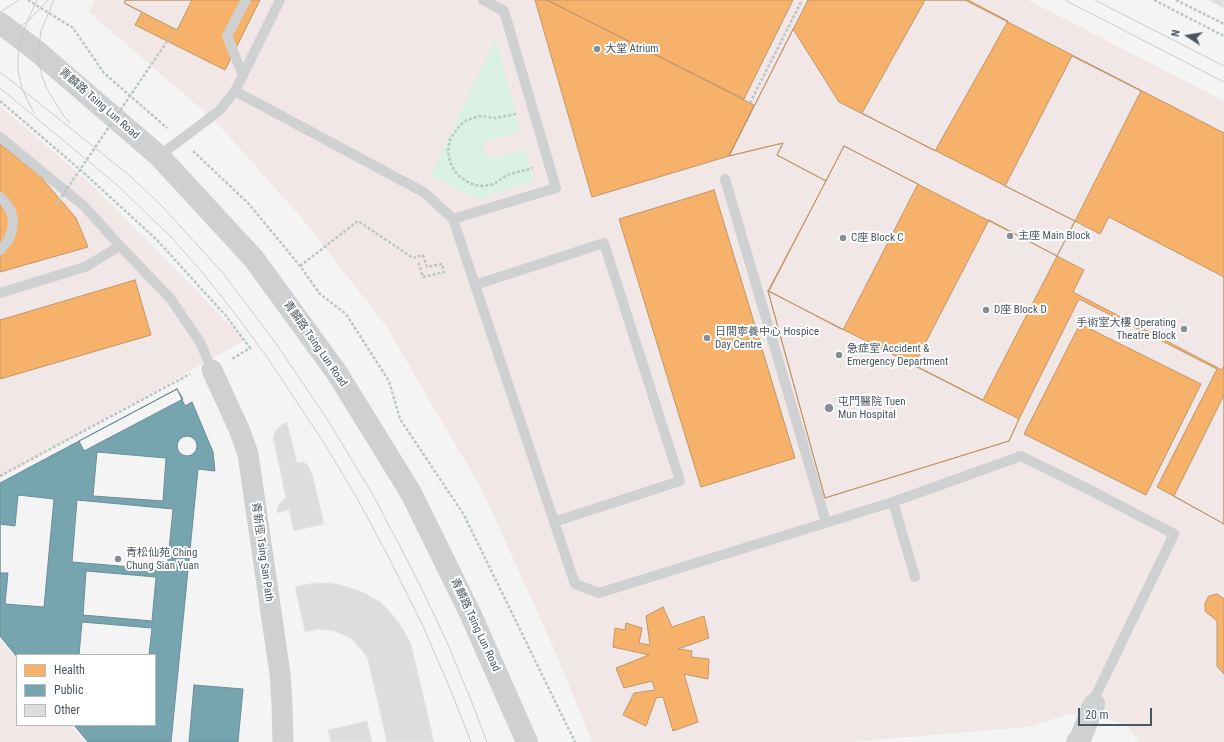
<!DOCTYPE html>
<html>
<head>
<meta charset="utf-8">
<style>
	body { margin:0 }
	#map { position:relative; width:1224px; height:742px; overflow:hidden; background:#f4f4f4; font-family:"Roboto Condensed",sans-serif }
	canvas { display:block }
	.legend { position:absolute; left:16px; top:654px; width:140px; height:72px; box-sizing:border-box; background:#fff; border:1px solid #b7bbc0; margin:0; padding:5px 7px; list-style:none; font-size:12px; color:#4a5661 }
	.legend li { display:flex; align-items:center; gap:8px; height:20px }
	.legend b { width:20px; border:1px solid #b7bbc0 }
	.north { position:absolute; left:1168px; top:16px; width:40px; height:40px; -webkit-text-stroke:3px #fff; paint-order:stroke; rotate:282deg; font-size:11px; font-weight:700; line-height:16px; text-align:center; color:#4a5661 }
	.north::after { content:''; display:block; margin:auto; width:14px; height:18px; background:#4a5661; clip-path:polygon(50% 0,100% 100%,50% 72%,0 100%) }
	.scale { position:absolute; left:1078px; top:708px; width:74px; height:18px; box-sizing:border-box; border:2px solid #4a5661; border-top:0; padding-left:5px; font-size:12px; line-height:14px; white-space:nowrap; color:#4a5661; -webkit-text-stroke:3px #fff; paint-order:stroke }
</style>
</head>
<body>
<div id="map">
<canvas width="1224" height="742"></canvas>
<ul class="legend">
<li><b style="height:11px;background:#f6b26b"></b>Health</li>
<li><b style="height:11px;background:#76a5af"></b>Public</li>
<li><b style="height:11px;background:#ddddde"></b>Other</li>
</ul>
<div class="north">N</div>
<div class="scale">20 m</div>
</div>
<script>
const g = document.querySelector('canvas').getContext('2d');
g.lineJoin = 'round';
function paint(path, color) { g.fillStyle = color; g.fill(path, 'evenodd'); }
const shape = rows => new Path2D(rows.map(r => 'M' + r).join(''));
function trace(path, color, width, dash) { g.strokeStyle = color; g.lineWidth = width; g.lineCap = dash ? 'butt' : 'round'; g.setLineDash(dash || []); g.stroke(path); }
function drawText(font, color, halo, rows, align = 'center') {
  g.font = font + ' "Roboto Condensed","Noto Sans TC",sans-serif'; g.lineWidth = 4; g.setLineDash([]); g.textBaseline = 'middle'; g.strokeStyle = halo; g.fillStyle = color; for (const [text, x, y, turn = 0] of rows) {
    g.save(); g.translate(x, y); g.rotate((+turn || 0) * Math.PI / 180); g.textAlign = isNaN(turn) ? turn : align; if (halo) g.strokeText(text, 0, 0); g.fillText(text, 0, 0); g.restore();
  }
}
paint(shape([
	[95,0,1028,0,1224,101,1224,742,1139,742,1125,723,1069,714,1029,727,848,742,592,742,554,649,482,490,386,326,301,217,216,122,89,12],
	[0,106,92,185,245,340,0,478],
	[0,640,17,660,17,725,71,725,86,742,0,742]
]), '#f1e7e6');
paint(shape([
	[496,39,520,131,485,141,483,150,489,157,498,158,525,149,534,181,478,199,431,175]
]), '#d9f2e3');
const health = shape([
	[126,0,260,0,225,70,135,25,142,12,124,3,126,0],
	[126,0,192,0,177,30,124,3,126,0],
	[535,0,547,0,754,105,729,156,592,197,535,0],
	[547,0,793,0,744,99,547,0],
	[808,0,965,0,1224,133,1224,524,1157,487,1217,369,1079,299,1019,419,1009,441,825,498,768,291,826,181,777,155,783,143,729,156,808,0],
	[925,0,968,0,1008,21,935,151,862,113,925,0],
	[793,29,839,102,1075,221,1057,256,844,146,826,181,777,155,783,143,729,156,793,29],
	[1072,56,1141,91,1075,221,1005,186,1072,56],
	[0,144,40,176,76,218,88,247,0,272,0,144],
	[844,146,918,184,843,330,769,291,844,146],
	[714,190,795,458,701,487,619,219,714,190],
	[1109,217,1224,277,1224,366,1222,370,1073,292,1084,270,1057,256,1075,221,1100,234,1109,217],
	[989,220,1057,256,983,400,914,365,989,220],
	[135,280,151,335,0,379,0,320,135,280],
	[768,291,1019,419,1009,441,825,498,768,291],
	[1080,324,1201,384,1146,495,1024,434,1080,324],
	[1224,395,1224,524,1174,496,1224,395],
	[1217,594,1224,599,1224,674,1217,666,1217,621,1205,611,1205,603,1209,596,1217,594],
	[663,607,672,627,704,616,709,638,678,649,692,651,691,657,709,659,708,679,684,674,698,722,673,731,663,697,656,698,646,726,623,715,634,693,655,690,652,681,624,688,616,668,649,655,613,647,615,628,625,630,626,623,642,628,639,643,650,645,646,616,663,607]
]);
paint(health, '#f6b26b');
trace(health, '#c29668', 1);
const public = shape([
	[177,389,185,406,192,402,213,452,215,471,198,469,171,742,88,742,74,725,155,725,155,655,17,655,17,657,0,636,0,483,177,389],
	[177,389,183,399,84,451,79,441,177,389],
	'177 446a10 10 0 1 1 20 0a10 10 0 1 1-20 0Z',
	[97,452,166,458,163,501,93,496,97,452],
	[18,495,54,499,44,607,5,604,8,573,0,573,0,524,15,526,18,495],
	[77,500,173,509,167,570,72,562,77,500],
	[86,571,156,577,152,621,83,615,86,571],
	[82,622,152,628,149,655,79,655,82,622],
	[194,685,243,689,238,742,189,742,194,685]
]);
paint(public, '#76a5af');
trace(public, '#698d98', 1);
const building = shape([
	[1209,0,1224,0,1224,8,1209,0],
	[287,422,297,463,302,462,307,464,312,473,324,524,294,531,289,510,277,513,277,508,280,503,286,498,273,437,276,430,281,425,287,422],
	[313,583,331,583,348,587,364,593,380,602,392,614,403,629,411,644,434,742,387,742,368,660,364,653,352,639,335,631,318,629,305,632,295,587,313,583],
	[367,721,372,742,331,742,328,730,367,721]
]);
paint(building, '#ddddde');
trace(building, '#e5e6e7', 1);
trace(shape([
	[28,0,73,28,104,73,167,128],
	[1154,0,1224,36],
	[1176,0,1224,24],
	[0,101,84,173,157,240,226,316,250,348,232,359],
	[750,103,802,0],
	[516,114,496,118,479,116,467,120,460,125,450,139,448,151,450,162,454,170,459,176,466,181,474,185,484,186,494,184,507,175,533,168],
	[193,151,249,204,300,266,320,294,346,314,389,381,400,419,464,515,575,742],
	[300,266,358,221,413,258,423,255,427,267,442,264,444,272,423,277,418,261],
	[0,476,190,374]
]), '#bcc7c4', 2.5, [3, 2]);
trace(shape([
	[243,76,227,36,246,0],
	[235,91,425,193,453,219,575,584,599,593,893,502,1021,456,1092,491,1174,534,1095,697,1093,707],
	[0,137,84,206,120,246,170,298,200,342,212,370],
	[159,156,219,111,235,91,280,0],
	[725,179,826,522],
	[0,197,5,202,11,211,13,220,12,230,9,239,0,250],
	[453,219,556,188,504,11,483,0],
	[475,285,604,243,680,481,554,522],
	[0,293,85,267,120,246],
	[893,502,915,577]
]), '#ced0d2', 10);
trace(shape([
	[212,370,239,429,248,454,280,674,282,703,283,742]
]), '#ced0d2', 21);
trace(shape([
	[0,23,38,52,159,156,254,259,337,373,411,493,470,613,527,742],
	[1077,742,1081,737,1094,704]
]), '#ced0d2', 22);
trace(shape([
	[54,0,41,31,38,52,39,63,42,76,47,89,63,115,70,123],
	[1065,0,1224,82],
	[1095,0,1224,66],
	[0,12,19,0],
	[0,36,12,31,27,22,48,0],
	[0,72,129,175,161,205,222,272,275,342,327,419,372,493,394,535,419,583,446,640,471,700,487,742],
	[0,88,117,185,171,237,202,272,236,315,267,357,324,443,357,498,387,554,422,624,451,691,471,742],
	[34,113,22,89,18,70,18,59,19,48,27,22,37,0]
]), '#c9cacc', 1);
trace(shape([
	[56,205,170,37]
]), '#bcc7c4', 2.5, [3, 2]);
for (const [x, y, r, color] of [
	[597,49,4,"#868d94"],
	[1010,236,4,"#868d94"],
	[843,238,4,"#868d94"],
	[986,310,4,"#868d94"],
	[1184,329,4,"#868d94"],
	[707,338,4,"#868d94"],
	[839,355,4,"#868d94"],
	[829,408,5,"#868d94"],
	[118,559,4,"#868d94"]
]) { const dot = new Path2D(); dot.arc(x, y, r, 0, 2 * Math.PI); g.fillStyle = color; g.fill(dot); trace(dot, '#fff', 1.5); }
drawText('11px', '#4a5661', '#fff', [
	["大堂 Atrium",605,49],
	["主座 Main Block",1018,236],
	["C座 Block C",851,238],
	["D座 Block D",994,310],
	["手術室大樓 Operating",1176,323,"right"],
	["Theatre Block",1176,336,"right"],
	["日間寧養中心 Hospice",715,332],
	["Day Centre",715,345],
	["急症室 Accident &",847,349],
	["Emergency Department",847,362],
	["屯門醫院 Tuen",838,402],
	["Mun Hospital",838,415],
	["青松仙苑 Ching",126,553],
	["Chung Sian Yuan",126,566]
], 'left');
drawText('11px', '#4a5661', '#fff', [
	["青麟路 Tsing Lun Road",99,104,41],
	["青麟路 Tsing Lun Road",315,344,55],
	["青新徑 Tsing San Path",262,552,82],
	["青麟路 Tsing Lun Road",475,625,65]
]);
</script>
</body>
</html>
